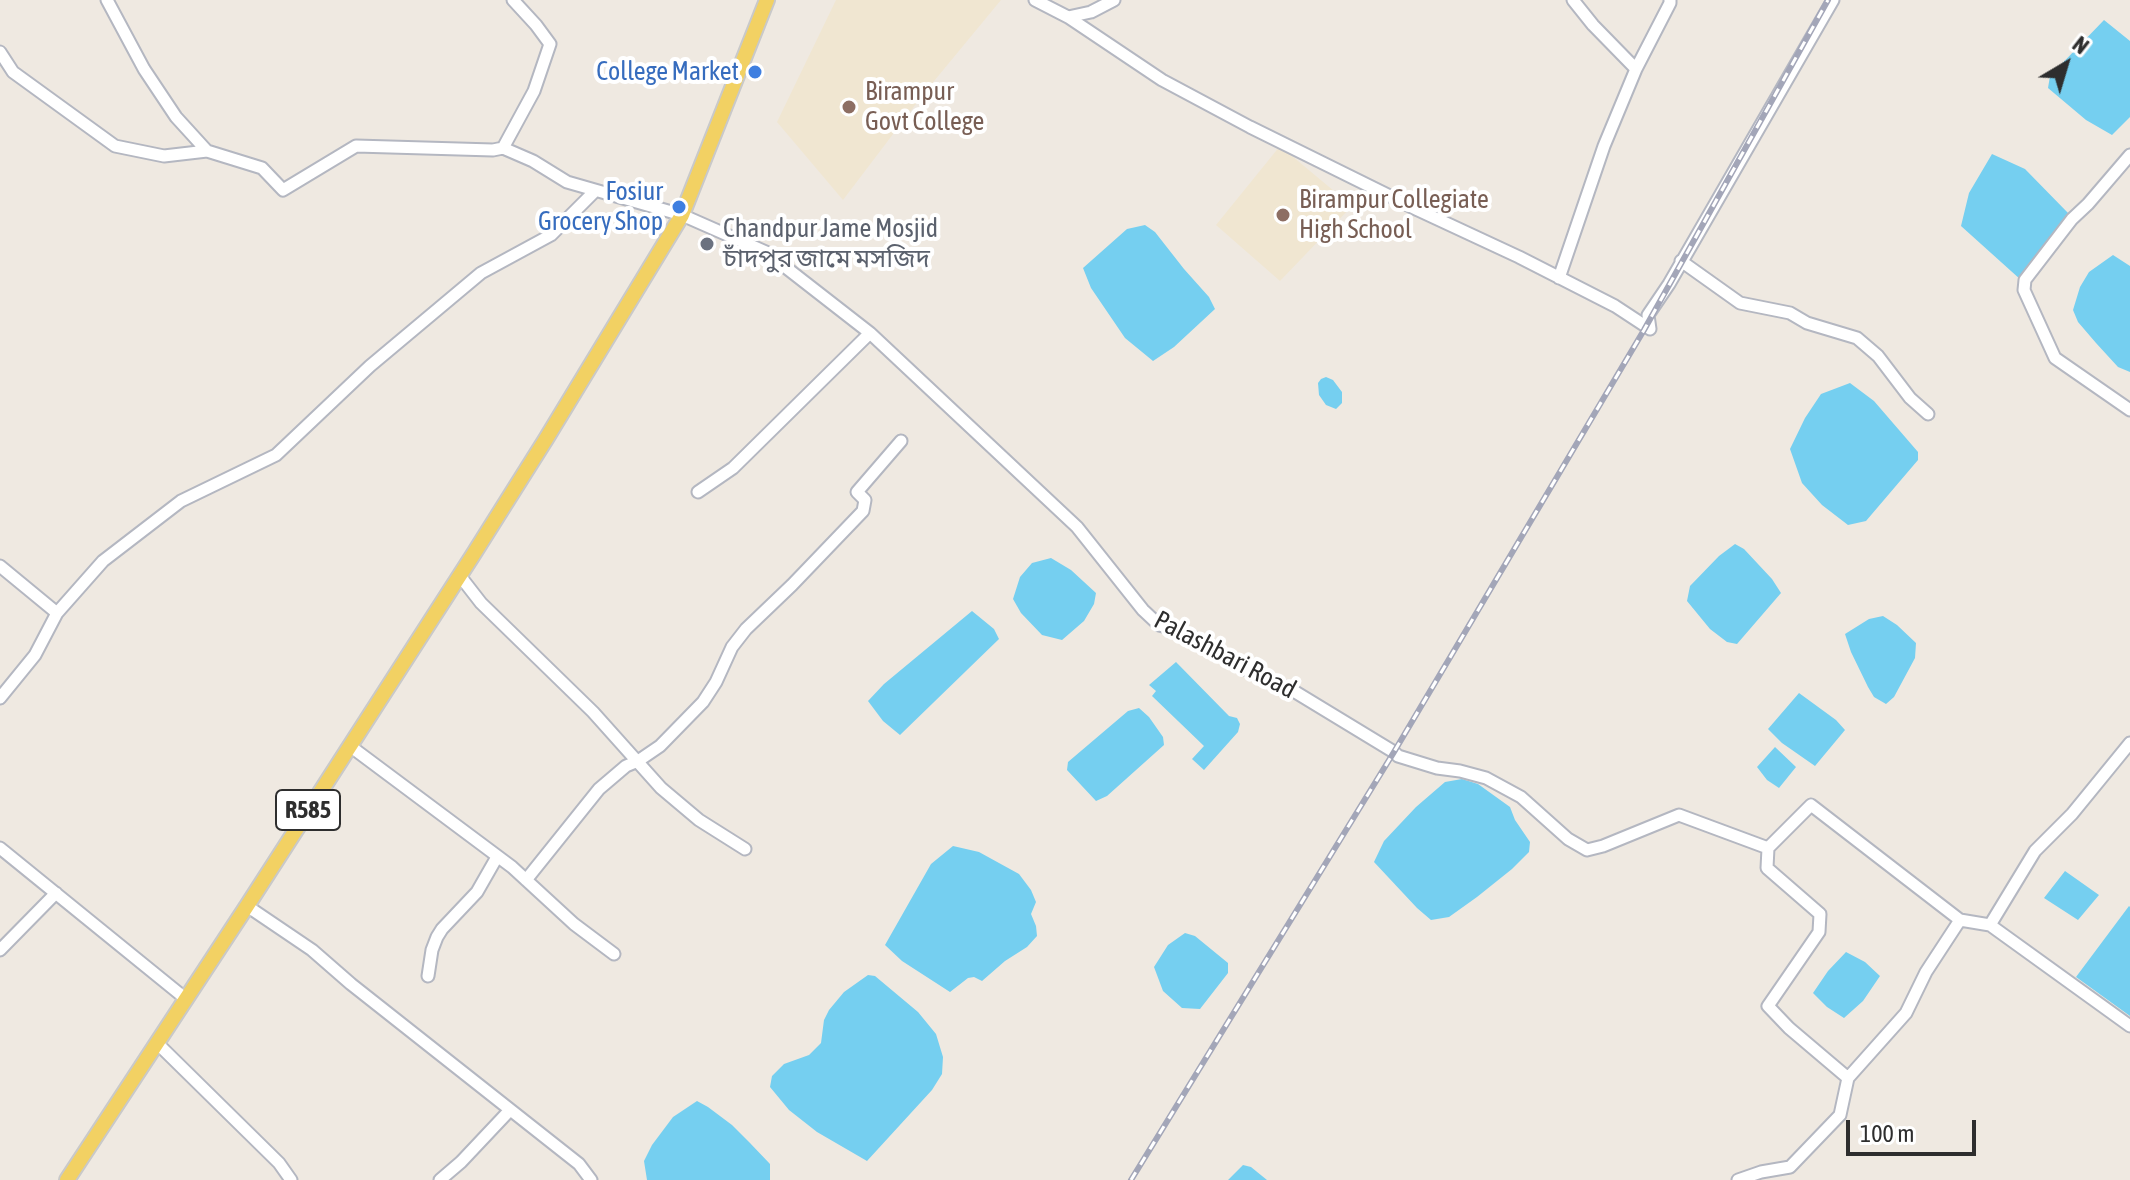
<!DOCTYPE html>
<html>
<head>
<meta charset="utf-8">
<style>
	body { margin:0 }
	#map { position:relative; width:2130px; height:1180px; overflow:hidden; background:#efe9e1; font-family:"Asap Condensed",sans-serif }
	canvas { display:block }
	.north { position:absolute; left:2026px; top:24px; width:80px; height:80px; -webkit-text-stroke:6px #fff; paint-order:stroke; rotate:38deg; font-size:22px; font-weight:700; line-height:32px; text-align:center; color:#2e2e2e }
	.north::after { content:''; display:block; margin:auto; width:28px; height:36px; background:#2e2e2e; clip-path:polygon(50% 0,100% 100%,50% 72%,0 100%) }
	.scale { position:absolute; left:1846px; top:1120px; width:130px; height:36px; box-sizing:border-box; border:4px solid #2e2e2e; border-top:0; padding-left:10px; font-size:24px; line-height:28px; white-space:nowrap; color:#2e2e2e; -webkit-text-stroke:6px #fff; paint-order:stroke }
</style>
</head>
<body>
<div id="map">
<canvas width="2130" height="1180"></canvas>
<div class="north">N</div>
<div class="scale">100 m</div>
</div>
<script>
const g = document.querySelector('canvas').getContext('2d');
g.lineJoin = 'round';
function paint(path, color) { g.fillStyle = color; g.fill(path, 'evenodd'); }
const shape = rows => new Path2D(rows.map(r => 'M' + r).join(''));
function trace(path, color, width, dash) { g.strokeStyle = color; g.lineWidth = width; g.lineCap = dash ? 'butt' : 'round'; g.setLineDash(dash || []); g.stroke(path); }
function drawText(font, color, halo, rows, align = 'center') {
  g.font = font + ' "Asap Condensed","Noto Sans Bengali",sans-serif'; g.lineWidth = 8; g.setLineDash([]); g.textBaseline = 'middle'; g.strokeStyle = halo; g.fillStyle = color; for (const [text, x, y, turn = 0] of rows) {
    g.save(); g.translate(x, y); g.rotate((+turn || 0) * Math.PI / 180); g.textAlign = isNaN(turn) ? turn : align; if (halo) g.strokeText(text, 0, 0); g.fillText(text, 0, 0); g.restore();
  }
}
paint(shape([
	[836,0,1001,0,925,92,843,200,777,122],
	[1280,146,1352,206,1280,281,1216,225]
]), '#f0e6d1');
paint(shape([
	[2104,20,2130,41,2130,117,2112,135,2086,120,2048,88,2050,76],
	[1992,154,2025,169,2069,214,2021,280,1961,226,1969,193],
	[1145,225,1155,232,1184,269,1209,297,1215,309,1174,347,1153,361,1125,338,1091,288,1083,268,1127,229],
	[2113,255,2130,266,2130,372,2118,367,2096,343,2078,322,2073,310,2080,287,2089,272],
	[1326,377,1333,380,1342,392,1342,403,1336,409,1326,405,1319,395,1318,383,1321,379],
	[1850,383,1874,401,1918,452,1918,460,1866,521,1848,525,1822,505,1802,483,1790,449,1805,418,1821,394],
	[1735,544,1744,549,1772,579,1781,593,1737,644,1727,642,1710,629,1687,601,1690,586,1719,556],
	[1051,558,1071,570,1096,593,1094,604,1084,621,1062,640,1042,635,1021,613,1013,599,1020,577,1032,563],
	[972,611,994,629,999,639,900,735,883,721,868,701,884,684],
	[1883,616,1897,625,1916,643,1915,658,1894,697,1886,704,1874,697,1868,687,1851,652,1845,634,1869,619],
	[1176,662,1229,716,1237,718,1240,724,1238,732,1204,770,1192,759,1204,746,1152,696,1156,691,1149,685],
	[1799,693,1836,720,1845,730,1815,766,1782,743,1768,729],
	[1139,708,1149,717,1163,737,1164,745,1107,796,1096,801,1067,770,1068,762,1128,711],
	[1775,747,1796,767,1779,788,1767,780,1757,767],
	[1462,779,1478,784,1510,807,1515,820,1530,842,1529,852,1512,869,1477,897,1449,917,1431,920,1417,908,1374,862,1384,841,1416,807,1445,782],
	[953,846,979,852,1019,874,1031,890,1036,902,1031,914,1036,926,1037,936,1027,947,1005,961,982,981,974,977,968,978,950,992,902,961,885,945,931,864],
	[2065,871,2099,895,2078,920,2044,898],
	[2129,906,2130,907,2130,1016,2076,977],
	[1185,933,1195,936,1228,963,1228,973,1200,1009,1182,1008,1163,991,1154,967,1168,945],
	[1846,952,1865,962,1880,976,1863,1001,1844,1018,1827,1007,1813,993,1828,971],
	[868,975,875,976,918,1012,936,1034,943,1057,942,1074,932,1090,867,1161,817,1132,789,1110,770,1087,772,1076,784,1064,809,1055,821,1043,824,1020,829,1010,844,992],
	[697,1101,708,1107,732,1125,750,1143,770,1164,770,1180,647,1180,644,1161,652,1145,673,1117],
	[1243,1165,1251,1167,1267,1180,1228,1180]
]), '#75cff0');
const minor = shape([
	[107,0,144,69,176,117,207,151],
	[1035,0,1068,17,1162,80,1250,127,1418,210,1519,257,1615,306,1650,329],
	[1573,0,1593,25,1636,69],
	[1068,17,1091,12,1114,0],
	[0,52,13,72,115,146,164,156,207,151,262,168,283,190,356,146,493,150,503,148,533,161,567,182,682,215,766,252,870,333,1077,527,1143,610,1159,625,1182,631,1247,670,1292,690,1394,752,1398,756,1437,768,1460,771,1486,778,1521,797,1568,839,1587,850,1603,846,1679,815,1768,848],
	[503,148,534,91,550,44,536,25,513,0],
	[2130,155,2088,204,2072,219,2025,280,2024,290,2055,358,2130,410],
	[1681,261,1740,303,1790,313,1807,323,1857,338,1878,356,1910,398,1928,414],
	[1559,278,1604,146,1636,69,1670,3,1670,0],
	[1650,329,1648,315,1669,284,1833,0],
	[698,492,733,468,870,333],
	[0,566,57,613,35,655,0,698],
	[460,576,481,603,593,712,661,788,699,820,745,849],
	[57,613,103,561,181,501,276,455,370,366,481,273,551,235,595,191],
	[350,746,512,867,574,924,614,954],
	[0,848,186,999],
	[526,880,599,789,626,766,638,761,660,746,703,702,716,682,732,647,746,629,792,585,863,511,865,500,857,492,901,441],
	[247,906,312,950,351,984,579,1164,591,1180],
	[1990,925,2035,851,2072,814,2130,743],
	[0,950,56,893],
	[428,976,432,950,437,937,442,929,477,892,497,857],
	[157,1043,279,1163,291,1180],
	[1848,1078,1906,1013,1926,972,1960,920],
	[440,1180,461,1162,510,1110],
	[1738,1180,1761,1172,1790,1167,1840,1115,1848,1078,1789,1028,1768,1006,1819,932,1820,914,1767,868,1768,848,1811,805,1960,920,1990,925,2130,1026]
]);
const major = shape([
	[67,1180,247,906,473,555,546,439,682,215,767,0]
]);
trace(minor, '#b4b7c1', 15);
trace(major, '#c9c9c9', 18);
trace(minor, '#fff', 11);
trace(major, '#f2d163', 14);
const rail = shape([
	[1131,1180,1394,752,1644,330,1828,0]
]);
trace(rail, '#a3a6b8', 6);
trace(rail, '#fff', 3, [9]);
for (const [x, y, r, color] of [
	[755,72,8,"#3f7fe0"],
	[849,107,8,"#8d6e63"],
	[679,207,8,"#3f7fe0"],
	[1283,215,8,"#8d6e63"],
	[707,244,8,"#6b7280"]
]) { const dot = new Path2D(); dot.arc(x, y, r, 0, 2 * Math.PI); g.fillStyle = color; g.fill(dot); trace(dot, '#fff', 3); }
for (const [x, y, w] of [
	[308,810,64]
]) { const box = new Path2D(); box.roundRect(x - w / 2, y - 20, w, 40, 6); g.fillStyle = '#fff'; g.fill(box); trace(box, '#2e2e2e', 2); }
drawText('bold 24px', '#2e2e2e', null, [
	["R585",308,810]
]);
drawText('26px', '#366cbe', '#fff', [
	["College Market",739,72],
	["Fosiur",663,192],
	["Grocery Shop",663,222]
], 'right');
drawText('26px', '#785e54', '#fff', [
	["Birampur",865,92],
	["Govt College",865,122],
	["Birampur Collegiate",1299,200],
	["High School",1299,230]
], 'left');
drawText('26px', '#5b616d', '#fff', [
	["Chandpur Jame Mosjid",723,229],
	["চাঁদপুর জামে মসজিদ",723,259]
], 'left');
drawText('26px', '#2e2e2e', '#fff', [
	["Palashbari Road",1225,655,28]
]);
</script>
</body>
</html>
